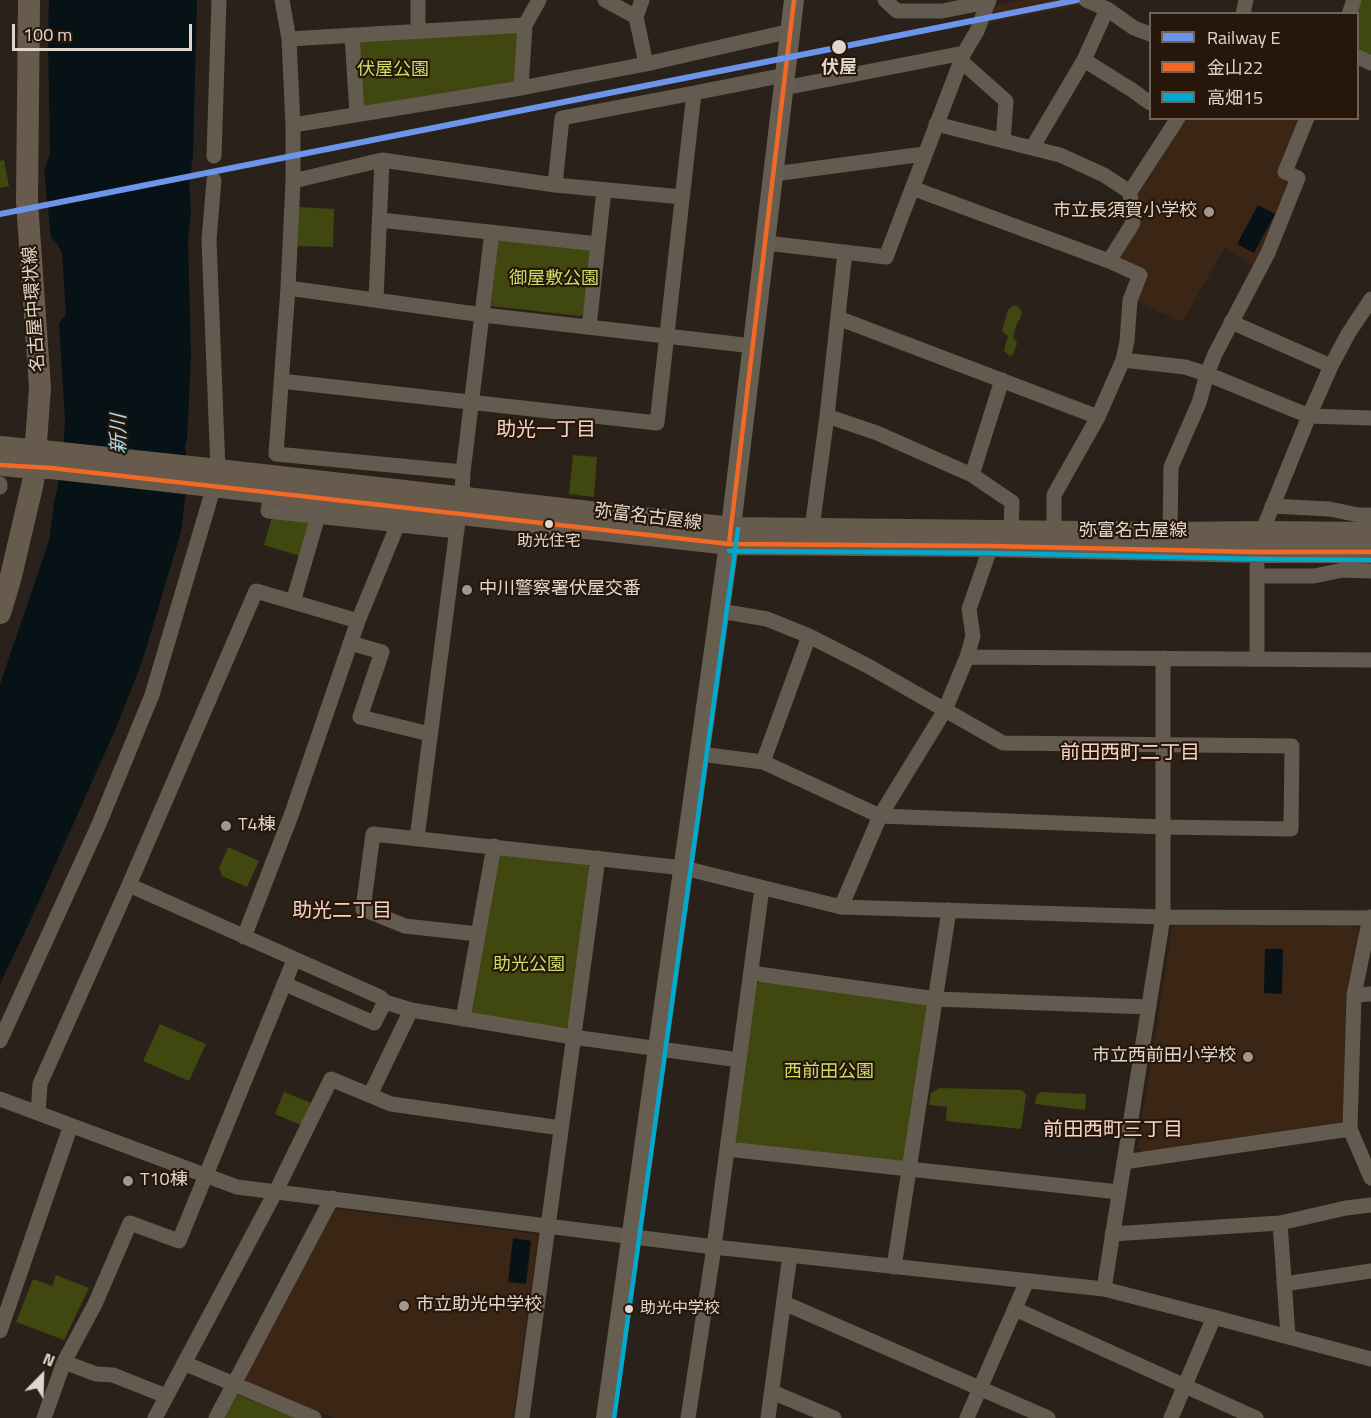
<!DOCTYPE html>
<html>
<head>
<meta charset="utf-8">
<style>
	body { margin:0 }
	#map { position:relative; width:1371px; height:1418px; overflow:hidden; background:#2a221a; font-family:"Titillium Web","Noto Sans JP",sans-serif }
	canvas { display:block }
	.legend { position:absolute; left:1149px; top:12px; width:210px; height:108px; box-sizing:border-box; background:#27170a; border:2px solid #716358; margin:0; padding:8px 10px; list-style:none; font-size:18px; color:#e1d6cd }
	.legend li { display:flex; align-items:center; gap:12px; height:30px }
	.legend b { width:30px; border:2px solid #716358 }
	.north { position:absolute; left:12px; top:1346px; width:60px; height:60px; -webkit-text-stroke:4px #27170a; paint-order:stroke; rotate:23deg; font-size:16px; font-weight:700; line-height:24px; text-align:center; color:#e1d6cd }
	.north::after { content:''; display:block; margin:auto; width:21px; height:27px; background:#e1d6cd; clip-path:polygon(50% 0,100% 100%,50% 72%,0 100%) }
	.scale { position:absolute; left:12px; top:24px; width:180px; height:27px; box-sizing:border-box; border:3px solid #e1d6cd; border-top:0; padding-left:8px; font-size:18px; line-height:21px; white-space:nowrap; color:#e1d6cd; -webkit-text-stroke:4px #27170a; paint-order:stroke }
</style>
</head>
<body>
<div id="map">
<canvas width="1371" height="1418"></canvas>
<ul class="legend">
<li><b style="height:8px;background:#6b94ea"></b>Railway E</li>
<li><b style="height:8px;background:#f36827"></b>金山22</li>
<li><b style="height:8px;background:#00a9ce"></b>高畑15</li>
</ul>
<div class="north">N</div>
<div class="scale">100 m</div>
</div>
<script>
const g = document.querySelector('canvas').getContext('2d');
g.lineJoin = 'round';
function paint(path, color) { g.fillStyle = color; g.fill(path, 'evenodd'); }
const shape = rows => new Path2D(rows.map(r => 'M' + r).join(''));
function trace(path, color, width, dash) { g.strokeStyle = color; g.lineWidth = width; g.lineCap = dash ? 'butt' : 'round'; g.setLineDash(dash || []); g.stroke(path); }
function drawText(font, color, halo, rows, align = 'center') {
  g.font = font + ' "Titillium Web","Noto Sans JP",sans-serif'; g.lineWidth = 4.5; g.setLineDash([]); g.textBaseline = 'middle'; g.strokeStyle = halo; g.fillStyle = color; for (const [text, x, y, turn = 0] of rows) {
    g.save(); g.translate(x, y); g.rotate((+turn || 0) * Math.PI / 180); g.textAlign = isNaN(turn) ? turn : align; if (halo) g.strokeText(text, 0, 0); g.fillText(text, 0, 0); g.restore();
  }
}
paint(shape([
	[1024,0,1076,0,1085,4,989,23,995,6],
	[1187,119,1300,119,1291,178,1258,268,1225,247,1182,322,1133,300,1145,275,1117,263,1135,200,1182,125],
	[1179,923,1356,926,1359,930,1346,994,1343,1120,1338,1124,1146,1155,1138,1147,1172,928],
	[334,1209,536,1234,538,1237,513,1418,334,1418,244,1382,243,1376]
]), '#3b2616');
paint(shape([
	[1360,0,1371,0,1371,57,1358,51,1358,14,1355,14],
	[516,31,519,35,516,85,365,107,361,104,359,40],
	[4,160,9,186,0,188,0,161],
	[298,207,334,209,333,247,297,246],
	[498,240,589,250,591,252,583,313,580,316,491,306],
	[1014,305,1018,306,1022,312,1020,319,1017,323,1013,337,1016,341,1017,344,1013,354,1010,356,1005,352,1004,350,1008,336,1002,331,1008,310],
	[573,455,597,457,594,497,569,494],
	[272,517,311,522,300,556,264,545],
	[228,847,259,861,247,887,222,876,219,868],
	[502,853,587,863,591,868,569,1025,564,1030,476,1016,472,1012,498,858],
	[762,981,925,1003,929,1009,905,1160,901,1163,741,1146,734,1139,755,984],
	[160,1024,206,1044,189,1081,143,1061],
	[940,1088,1022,1090,1026,1095,1021,1129,946,1121,947,1107,929,1105,931,1093],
	[284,1092,314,1104,303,1126,275,1114],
	[1041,1092,1086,1094,1085,1110,1035,1104,1036,1096],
	[56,1275,89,1288,64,1340,16,1322,33,1279,52,1286],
	[236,1394,295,1418,220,1418]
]), '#40470f');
paint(shape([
	[49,0,197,0,193,156,189,182,191,210,188,241,191,356,187,440,185,446,188,472,181,532,142,662,116,728,32,917,0,984,0,684,49,541,54,504,63,459,65,419,59,323,66,314,62,253,56,242,51,238,44,170,50,154,48,36],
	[1258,205,1275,214,1254,253,1237,244],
	[1265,949,1283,949,1282,994,1264,993],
	[513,1238,531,1241,526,1284,508,1282]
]), '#071216');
trace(shape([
	[282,0,289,39,293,125,293,181,288,288,276,454,463,472],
	[418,0,418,31],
	[605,0,636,17],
	[642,0,636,17,646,64,791,31],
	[885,0,897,11,942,11,988,2],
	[1086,0,1107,9,1134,28,1150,34],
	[1107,9,1084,60,1032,148,1060,155,1104,175,1130,192],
	[1243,14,1246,0],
	[1349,14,1354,0],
	[352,35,357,114],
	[289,39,525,25],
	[1358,57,1371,63],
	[1084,60,1132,90,1150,103],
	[961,61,1006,101,1003,141],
	[521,88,646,64],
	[784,88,964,53],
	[936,124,1032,148],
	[293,125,521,88,525,25,539,0],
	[214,156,219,0],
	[774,174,924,154],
	[214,180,209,240,218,470],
	[293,181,382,160],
	[555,185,562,118,694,93],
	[912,188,1109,261,1140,275,1130,300,1127,341,1123,360,1098,417,1054,495,1054,532],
	[380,220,598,244,589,327],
	[766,243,886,257,964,53,977,31,989,0],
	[598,244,604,190],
	[1109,261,1133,223,1130,192,1178,118],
	[288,288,483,315,753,346],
	[376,299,382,160,555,185,682,197],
	[838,318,1098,417],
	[1231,322,1331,366],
	[1123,360,1185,367,1207,374,1309,416,1371,418],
	[281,381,657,423,694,93,785,75],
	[827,416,877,433,972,475,1002,380],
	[972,475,1012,502,1011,531],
	[0,484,0,487],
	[462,497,463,472,492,232],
	[269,505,268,511,457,531],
	[1272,506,1329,509,1359,515,1371,515],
	[812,528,827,416,845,252],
	[1262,532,1309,416,1331,366,1348,334,1371,299],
	[1170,533,1171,467,1199,403,1207,374,1215,354,1268,253,1298,178,1285,172,1307,118],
	[1257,576,1314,576,1343,570,1371,571],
	[293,602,318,516],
	[350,643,382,652,360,717,430,734],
	[967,657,1371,660],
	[1257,659,1257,566],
	[700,754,763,762,880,816,1163,827,1291,829,1292,746,1003,743,868,666,809,636,767,619,720,611],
	[763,762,809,636],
	[417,838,459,513],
	[129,885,380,997,385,1002,411,1010,573,1037,739,1060],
	[841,907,880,816,945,710,967,657,973,636,969,609,991,546],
	[1370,917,1354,995,1350,1129,1371,1178],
	[478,934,405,926,363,909,373,834,684,868,841,907,1163,917,1371,918],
	[244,937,292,813,358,621,398,524],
	[751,973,936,999,1149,1007],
	[285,984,374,1023,385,1002],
	[1354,995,1371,994],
	[463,1019,494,846],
	[0,1041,99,824,152,695,214,486],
	[370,1095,411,1010],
	[0,1099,237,1187,714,1247,1104,1289,1217,1318,1371,1359],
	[38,1113,40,1084,129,885,256,591,358,621],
	[727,1149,1119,1192],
	[1124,1162,1350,1129],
	[1280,1223,1288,1336],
	[1112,1234,1280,1223,1346,1208,1371,1205],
	[894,1267,949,910],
	[1284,1284,1371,1271],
	[1104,1289,1163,917,1163,658],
	[784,1303,1048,1418],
	[1015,1309,1256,1418],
	[0,1331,71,1125],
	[64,1362,96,1374,113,1375,166,1396],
	[184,1363,314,1418],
	[772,1392,834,1418],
	[44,1418,64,1362,95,1304,130,1223,179,1241,294,960],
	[155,1418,276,1191,331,1079,391,1104,561,1128],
	[216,1418,332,1198],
	[522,1418,598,858],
	[688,1418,714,1247,762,888],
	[768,1418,790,1255],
	[967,1418,1027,1281],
	[1171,1418,1214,1317]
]), '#635b50', 15);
trace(shape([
	[606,1418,729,544,794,0]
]), '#665e51', 20);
trace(shape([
	[0,447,52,452,218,470,731,528,1170,533,1262,532,1371,533],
	[0,465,34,468,51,468,729,544,991,546,1257,552,1371,552],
	[0,613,11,576,33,482,40,388,27,202,29,0]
]), '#665b4d', 22);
trace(shape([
	[0,465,51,468,729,544,991,546,1257,552,1371,552],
	[729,544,794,0]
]), '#f36827', 4.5);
trace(shape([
	[729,551,991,553,1257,559,1371,560],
	[614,1418,738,529]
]), '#00a9ce', 4.5);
trace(shape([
	[0,214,1077,0]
]), '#6b94ea', 6);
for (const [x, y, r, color] of [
	[839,47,8,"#e1d6cd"],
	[1209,212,6,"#a1978e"],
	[549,524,5,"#e1d6cd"],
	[467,590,6,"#a1978e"],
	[226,826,6,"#a1978e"],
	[1248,1057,6,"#a1978e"],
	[128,1181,6,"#a1978e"],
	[404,1306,6,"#a1978e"],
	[629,1309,5,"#e1d6cd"]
]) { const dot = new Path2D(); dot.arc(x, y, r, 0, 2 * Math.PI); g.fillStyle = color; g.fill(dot); trace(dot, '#27170a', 2); }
drawText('16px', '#e1d6cd', '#27170a', [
	["助光住宅",549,542],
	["助光中学校",640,1309,"left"]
]);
drawText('bold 18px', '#e1d6cd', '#27170a', [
	["伏屋",839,69]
]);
drawText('18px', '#cadf64', '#27170a', [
	["伏屋公園",393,71],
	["御屋敷公園",554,280],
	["助光公園",529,966],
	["西前田公園",829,1073]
]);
drawText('18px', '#e1d6cd', '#27170a', [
	["市立長須賀小学校",1197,212,"right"],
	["中川警察署伏屋交番",479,590],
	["T4棟",238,826],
	["市立西前田小学校",1236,1057,"right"],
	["T10棟",140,1181],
	["市立助光中学校",416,1306]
], 'left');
drawText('18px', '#e1d6cd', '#27170a', [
	["名古屋中環状線",35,309,-94],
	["弥富名古屋線",648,518,7],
	["弥富名古屋線",1133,532]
]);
drawText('20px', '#f5d4c8', '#27170a', [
	["助光一丁目",546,431],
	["前田西町二丁目",1130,754],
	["助光二丁目",342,912],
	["前田西町三丁目",1113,1131]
]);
drawText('italic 20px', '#a9dbf1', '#27170a', [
	["新川",120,434,-90]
]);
</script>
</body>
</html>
